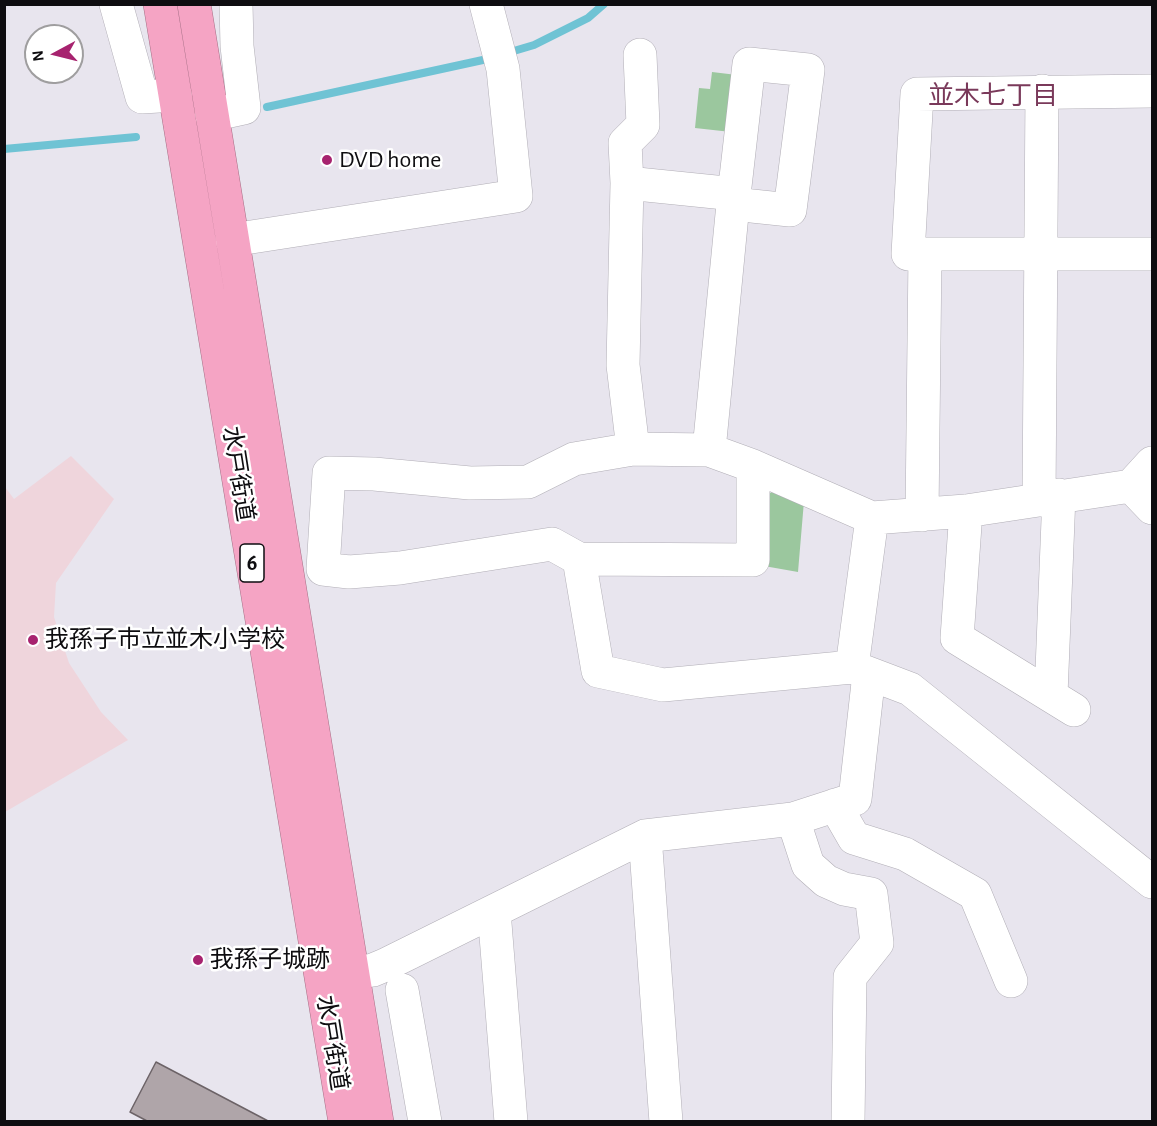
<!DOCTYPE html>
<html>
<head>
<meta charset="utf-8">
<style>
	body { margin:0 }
	#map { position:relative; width:1157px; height:1126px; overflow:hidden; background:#e8e5ee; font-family:"Alegreya Sans",sans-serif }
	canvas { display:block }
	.frame { position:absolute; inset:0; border:6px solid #0e0d10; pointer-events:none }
	.north { position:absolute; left:24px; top:24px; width:60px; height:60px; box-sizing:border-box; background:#fff; border:2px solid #9f9e9f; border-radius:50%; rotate:263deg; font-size:16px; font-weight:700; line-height:24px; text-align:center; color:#0e0d10 }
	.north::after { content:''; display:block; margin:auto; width:21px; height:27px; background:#a7236f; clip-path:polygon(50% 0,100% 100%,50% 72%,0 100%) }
</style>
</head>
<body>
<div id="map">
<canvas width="1157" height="1126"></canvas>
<div class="frame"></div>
<div class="north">N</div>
</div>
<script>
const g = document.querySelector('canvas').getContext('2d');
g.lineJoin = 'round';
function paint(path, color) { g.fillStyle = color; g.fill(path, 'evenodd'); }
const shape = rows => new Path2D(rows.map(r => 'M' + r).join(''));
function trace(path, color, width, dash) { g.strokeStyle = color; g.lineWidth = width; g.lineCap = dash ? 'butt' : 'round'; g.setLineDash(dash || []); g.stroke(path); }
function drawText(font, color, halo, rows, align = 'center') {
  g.font = font + ' "Alegreya Sans","Noto Sans JP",sans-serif'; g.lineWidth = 5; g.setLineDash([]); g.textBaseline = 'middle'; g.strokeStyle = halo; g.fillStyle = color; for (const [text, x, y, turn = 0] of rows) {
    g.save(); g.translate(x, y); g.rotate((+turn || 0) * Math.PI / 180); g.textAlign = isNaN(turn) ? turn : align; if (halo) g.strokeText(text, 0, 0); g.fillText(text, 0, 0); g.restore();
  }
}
paint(shape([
	[71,456,114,499,56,583,54,617,69,663,101,712,128,740,5,812,5,487,14,499]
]), '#efd5dc');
paint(shape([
	[712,72,737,75,731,132,695,128,699,88,710,89],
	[777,490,804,501,798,572,764,566,763,496]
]), '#9bc79e');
trace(shape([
	[507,53,534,45,588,18,604,4],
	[267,107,492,58],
	[4,149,136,137]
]), '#6fc3d4', 8);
const building = shape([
	[156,1062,270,1122,149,1122,130,1112,156,1062]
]);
paint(building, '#afa5a9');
trace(building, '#6c6367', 1.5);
const minor = shape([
	[116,4,142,97,175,95],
	[1152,91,917,94,908,254,1152,254],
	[212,115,244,108,237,46,236,4],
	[627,183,735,194],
	[232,240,516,196,503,69,486,4],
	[633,449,623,365,627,183,625,143,643,125,640,55],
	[709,450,733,204,749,64,808,70,790,210,733,204],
	[1152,463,1131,486,966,511,872,518,753,466,709,450,633,449,574,459,528,482,470,483,374,474,329,473,323,569,349,572,400,568,552,544,579,559,598,671,663,685,852,667,910,689,1152,882],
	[1131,486,1152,508],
	[1039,500,1042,91],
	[966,511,957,638,1074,710],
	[922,515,925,254],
	[579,559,753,560,753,466],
	[852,667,872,518],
	[1051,695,1059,495],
	[835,805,854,838,905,854,975,894,1011,981],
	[793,819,808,865,826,881,844,889,871,894,877,943,850,977,848,1122],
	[645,836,666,1122],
	[494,911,511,1122],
	[326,977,373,970,385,965,645,836,793,819,855,799,869,674],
	[402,990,425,1122]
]);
const highway = shape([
	[160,4,345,1122],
	[194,4,377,1122]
]);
trace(minor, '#b1aeb6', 34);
trace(highway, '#a46f85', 34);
trace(minor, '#fff', 33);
trace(highway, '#f5a4c4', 33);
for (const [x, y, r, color] of [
	[327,160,6,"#a7236f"],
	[33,640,6,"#a7236f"],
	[198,960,6,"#a7236f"]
]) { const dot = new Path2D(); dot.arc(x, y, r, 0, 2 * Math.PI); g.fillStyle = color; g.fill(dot); trace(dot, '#fff', 2); }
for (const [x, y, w] of [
	[252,563,24]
]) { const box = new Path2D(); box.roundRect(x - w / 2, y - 19, w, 38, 4.5); g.fillStyle = '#fff'; g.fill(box); trace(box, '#0e0d10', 1.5); }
drawText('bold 22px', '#0e0d10', null, [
	["6",252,563]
]);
drawText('24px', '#0e0d10', '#fff', [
	["DVD home",339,160],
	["我孫子市立並木小学校",45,640],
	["我孫子城跡",210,960]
], 'left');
drawText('24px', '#0e0d10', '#fff', [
	["水戸街道",238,474,81],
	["水戸街道",332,1043,81]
]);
drawText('26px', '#7a395a', '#fff', [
	["並木七丁目",993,96]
]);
</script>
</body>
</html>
